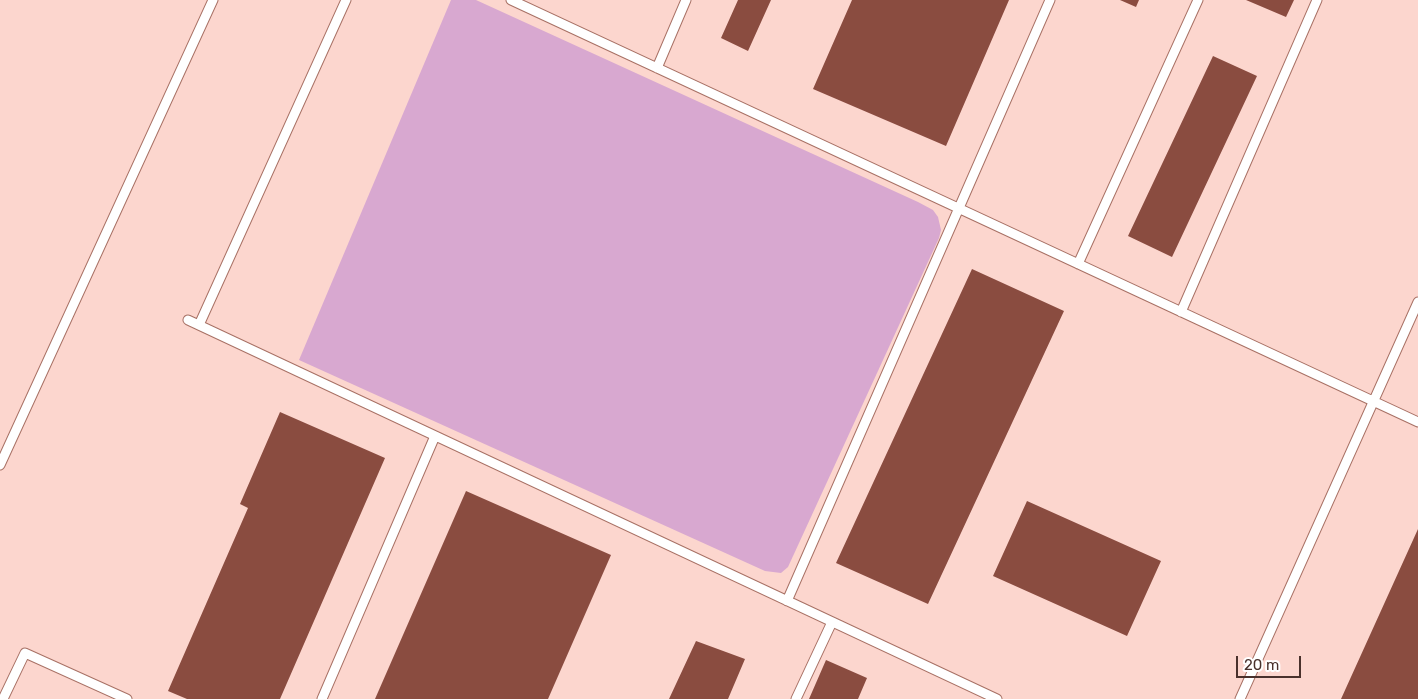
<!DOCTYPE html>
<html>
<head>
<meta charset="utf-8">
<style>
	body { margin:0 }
	#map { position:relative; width:1418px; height:699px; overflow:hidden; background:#fcd6ce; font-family:Rubik,sans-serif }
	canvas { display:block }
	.scale { position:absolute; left:1236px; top:656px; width:65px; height:22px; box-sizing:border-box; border:2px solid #49312c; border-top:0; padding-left:6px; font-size:15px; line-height:18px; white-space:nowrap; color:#49312c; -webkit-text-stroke:4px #fff; paint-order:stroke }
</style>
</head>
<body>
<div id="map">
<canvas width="1418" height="699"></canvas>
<div class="scale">20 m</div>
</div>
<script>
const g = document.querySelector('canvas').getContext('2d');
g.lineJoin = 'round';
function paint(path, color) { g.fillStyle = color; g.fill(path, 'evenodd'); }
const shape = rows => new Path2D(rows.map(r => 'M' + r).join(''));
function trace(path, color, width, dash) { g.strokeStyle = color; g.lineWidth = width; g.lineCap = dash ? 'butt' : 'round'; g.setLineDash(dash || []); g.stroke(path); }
paint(shape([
	[451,0,476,0,918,202,933,210,938,217,941,230,939,238,788,567,781,573,765,571,299,360]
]), '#d8a8d0');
paint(shape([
	[738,0,771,0,748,51,721,38],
	[852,0,1009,0,946,146,813,89],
	[1120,0,1139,0,1136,7],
	[1246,0,1294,0,1286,17],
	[1213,56,1257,76,1172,257,1128,236],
	[972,269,1064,311,928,604,836,563],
	[280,412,385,458,280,699,187,699,168,691,248,508,240,504],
	[466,491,611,555,548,699,375,699],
	[1027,501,1161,561,1127,636,993,576],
	[1418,529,1418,699,1341,699],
	[696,641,745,659,728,699,669,699],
	[826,660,867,678,858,699,809,699]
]), '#8a4c40');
const lane = shape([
	[511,0,1418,422],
	[657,68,686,0],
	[1078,264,1198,0],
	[1181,312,1317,0],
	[188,320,997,699],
	[199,325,346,0],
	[0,465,213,0],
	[787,601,1050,0],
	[3,699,25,653,127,699],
	[322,699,435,436],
	[796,699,832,622],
	[1240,699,1418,302]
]);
trace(lane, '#a87165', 11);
trace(lane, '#fff', 9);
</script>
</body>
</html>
